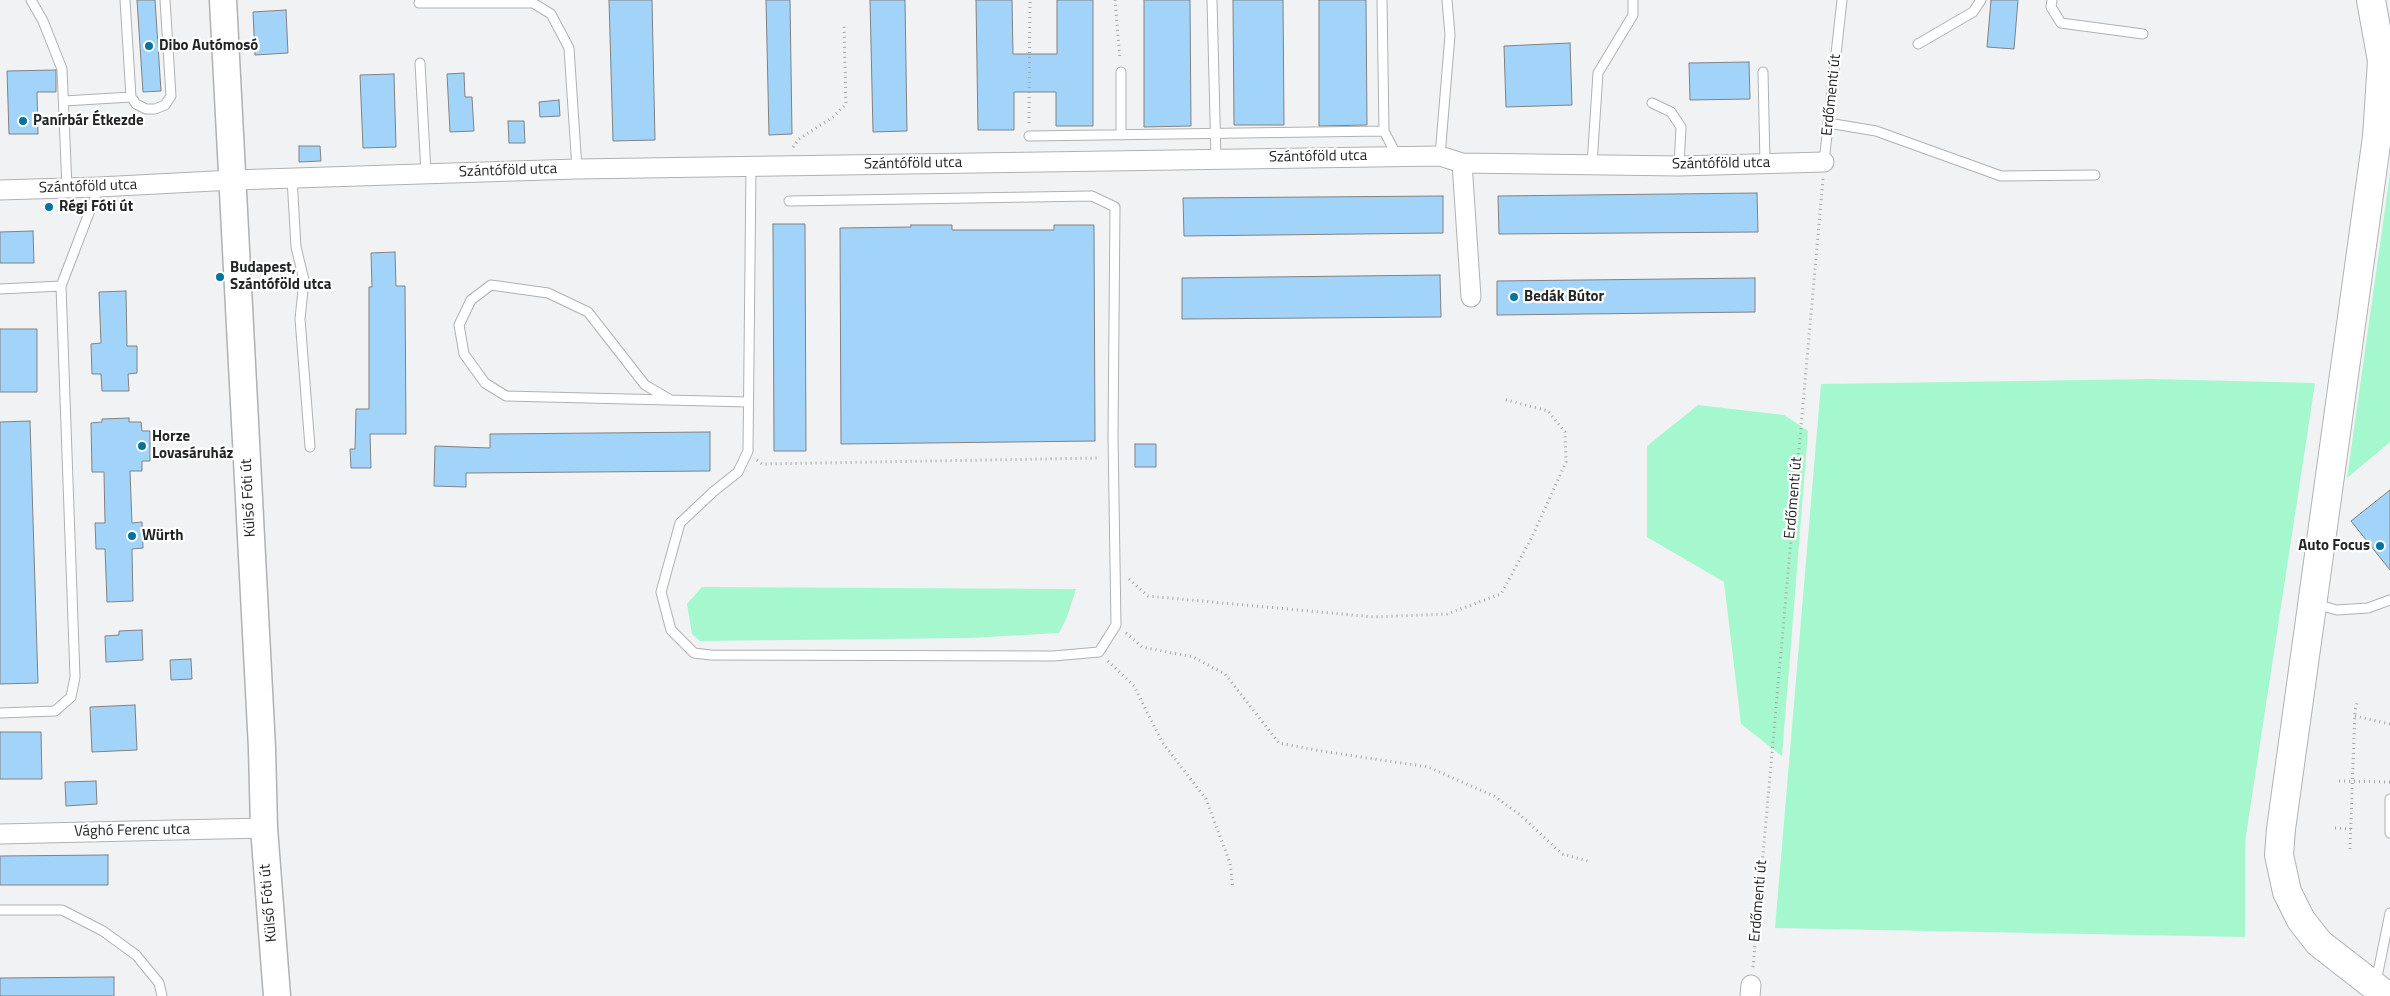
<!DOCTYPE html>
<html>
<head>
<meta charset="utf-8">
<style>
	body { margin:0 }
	canvas { display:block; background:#f0f2f4 }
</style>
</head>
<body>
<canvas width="2390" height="996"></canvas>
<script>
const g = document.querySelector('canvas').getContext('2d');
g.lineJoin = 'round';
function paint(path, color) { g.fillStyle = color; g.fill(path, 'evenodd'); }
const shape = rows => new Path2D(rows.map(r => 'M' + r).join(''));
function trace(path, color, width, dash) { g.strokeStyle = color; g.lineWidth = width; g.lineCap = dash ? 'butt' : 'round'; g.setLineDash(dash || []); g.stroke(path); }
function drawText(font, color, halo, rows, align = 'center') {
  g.font = font + ' "Titillium Web",sans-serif'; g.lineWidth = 4.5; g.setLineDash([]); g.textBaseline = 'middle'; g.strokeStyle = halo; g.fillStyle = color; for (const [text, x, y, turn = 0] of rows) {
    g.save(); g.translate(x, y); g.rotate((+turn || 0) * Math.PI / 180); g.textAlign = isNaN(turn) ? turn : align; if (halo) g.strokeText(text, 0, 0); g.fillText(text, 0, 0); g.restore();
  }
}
paint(shape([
	[2390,174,2390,442,2347,478],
	[2151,379,2315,383,2245,842,2245,937,1775,928,1821,384],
	[1698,405,1784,415,1808,431,1782,756,1741,724,1724,582,1647,537,1647,446],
	[702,587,1076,589,1067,617,1059,633,969,638,700,641,692,634,687,604]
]), '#a5f8cd');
const building = shape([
	[137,0,155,0,161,91,143,92,137,0],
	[609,0,652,0,655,140,613,141,609,0],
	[766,0,790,0,792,134,769,135,766,0],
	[870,0,905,0,907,131,873,132,870,0],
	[976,0,1012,0,1013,54,1057,54,1057,0,1093,0,1093,126,1056,126,1056,92,1014,92,1014,130,978,130,976,0],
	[1144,0,1190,0,1191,126,1144,127,1144,0],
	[1233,0,1283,0,1284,125,1234,125,1233,0],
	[1319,0,1366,0,1367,125,1319,126,1319,0],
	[1991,0,2018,0,2014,49,1987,47,1991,0],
	[286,10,288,53,255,55,253,12,286,10],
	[1570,43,1572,105,1506,107,1504,46,1570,43],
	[1749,62,1750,99,1690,100,1689,63,1749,62],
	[56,70,56,92,37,92,38,134,9,134,7,71,56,70],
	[464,73,465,97,472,97,474,131,450,132,447,74,464,73],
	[394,74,396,147,363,148,360,75,394,74],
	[559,100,560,116,540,117,539,102,559,100],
	[508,121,524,121,525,143,509,143,508,121],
	[299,146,320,146,321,161,299,162,299,146],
	[1757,193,1758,232,1499,234,1498,196,1757,193],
	[1443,196,1443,233,1184,236,1183,198,1443,196],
	[773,224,805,224,806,451,774,451,773,224],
	[911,225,952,225,952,230,1054,230,1054,225,1094,225,1095,441,841,444,840,228,911,227,911,225],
	[33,231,34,263,0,263,0,232,33,231],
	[395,252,396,286,405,286,406,434,370,434,371,468,351,468,350,449,355,449,356,409,369,409,369,287,372,287,371,253,395,252],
	[1440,275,1441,317,1182,319,1182,278,1440,275],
	[1755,278,1755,312,1497,315,1497,281,1755,278],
	[126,291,127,346,137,346,137,373,128,374,129,391,102,391,101,374,92,374,91,344,101,343,99,292,126,291],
	[0,329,37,329,37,392,0,392,0,329],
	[129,418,129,422,141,422,142,431,150,431,150,461,142,461,142,471,130,471,132,523,142,522,143,548,132,549,133,601,107,602,105,549,96,549,95,523,105,523,104,472,92,472,91,423,102,422,102,419,129,418],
	[30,421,38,683,0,684,0,422,30,421],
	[710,432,710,471,466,473,466,487,434,486,435,446,490,448,490,434,710,432],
	[1135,444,1156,444,1156,467,1135,467,1135,444],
	[2390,490,2390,570,2351,521,2390,490],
	[142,630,143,660,106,662,105,636,119,635,119,631,142,630],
	[191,659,192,679,171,680,170,660,191,659],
	[135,705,137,750,92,752,90,707,135,705],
	[0,732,41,732,42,779,0,779,0,732],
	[96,781,97,804,66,806,65,782,96,781],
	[108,855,108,885,0,885,0,856,108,855],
	[114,977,114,996,0,996,0,978,114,977]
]);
paint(building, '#a2d3f9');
trace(building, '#808284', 1);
const lane = shape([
	[31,0,43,21,62,69,67,188],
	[125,0,131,97,136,104,146,109,155,109,165,105,171,96,165,0],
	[1212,0,1216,159],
	[1382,0,1384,131,1397,156],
	[2052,0,2051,7,2061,23,2143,34],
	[419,3,533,3,551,14,569,48,577,169],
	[1918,44,1973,12,1981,0],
	[420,63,426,173],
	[1763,72,1765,163],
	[64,101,131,97],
	[1652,103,1671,112,1681,127,1679,166],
	[1828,123,1876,131,2001,176,2095,175],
	[1121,135,1121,72],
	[1029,136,1384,131],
	[1440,156,1450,35,1447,0],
	[1824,162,1842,0],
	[1592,164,1598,73,1633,15,1633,0],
	[751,167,748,451,738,472,713,492,680,523,661,592,671,630,694,653,711,655,1053,656,1099,652,1116,625,1113,436,1115,207,1092,196,789,201],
	[292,178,296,247,304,280,300,319,310,447],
	[0,289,61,286],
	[669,399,645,385,588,312,548,293,491,285,471,300,459,325,464,354,485,383,506,396,748,402],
	[2315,604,2337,610,2368,608,2390,600],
	[0,713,55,711,71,697,75,677,61,286,99,187],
	[2390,799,2390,833],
	[0,910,62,910,103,931,136,955,159,983,162,996],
	[2376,982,2390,913]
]);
const street = shape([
	[1462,163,1471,297],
	[0,190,99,187,233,180,577,169,1440,156,1462,163,1679,166,1824,162],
	[0,834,264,828],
	[1750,996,1751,985]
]);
const secondary = shape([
	[223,0,262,748,264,828,277,996]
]);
const highway = shape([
	[2371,0,2382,61,2377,137,2281,829,2279,855,2287,892,2301,920,2319,943,2387,996]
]);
trace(lane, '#b0b1b3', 11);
trace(street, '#b0b1b3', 21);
trace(secondary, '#b0b1b3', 29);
trace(highway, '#b0b1b3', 30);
trace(shape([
	[1115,0,1120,59],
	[1029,123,1030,0],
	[793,147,799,139,833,117,846,104,844,24],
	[757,460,762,464,1099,458],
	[1129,579,1148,596,1374,617,1447,614,1501,594,1532,537,1566,462,1565,432,1548,411,1503,399],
	[1126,633,1142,647,1193,657,1225,674,1279,743,1321,751,1428,767,1494,796,1519,814,1562,854,1588,861],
	[1108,661,1134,686,1162,742,1206,799,1230,863,1233,888],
	[2355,716,2390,724],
	[2339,781,2390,782],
	[2335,828,2351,829],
	[2350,849,2355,710,2358,700],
	[1753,967,1823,179]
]), '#a5a7a8', 3, [1, 4]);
trace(lane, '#fff', 9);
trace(street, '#fff', 19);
trace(secondary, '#fff', 26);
trace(highway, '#fff', 28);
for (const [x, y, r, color] of [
	[149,46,5,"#06739e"],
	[23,121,5,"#06739e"],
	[49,207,5,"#06739e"],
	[220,277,5,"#06739e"],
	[1514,297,5,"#06739e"],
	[142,446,5,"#06739e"],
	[132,536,5,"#06739e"],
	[2380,546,5,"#06739e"]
]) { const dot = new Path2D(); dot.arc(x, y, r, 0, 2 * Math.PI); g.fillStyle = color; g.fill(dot); trace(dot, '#fff', 2); }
drawText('bold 15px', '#232425', '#fff', [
	["Dibo Autómosó",159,46],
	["Panírbár Étkezde",33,121],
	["Régi Fóti út",59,207],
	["Budapest,",230,268],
	["Szántóföld utca",230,285],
	["Bedák Bútor",1524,297],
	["Horze",152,437],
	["Lovasáruház",152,454],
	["Würth",142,536],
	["Auto Focus",2370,546,"right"]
], 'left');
drawText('15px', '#232425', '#fff', [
	["Erdőmenti út",1832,95,-84],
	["Szántóföld utca",1318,157,-1],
	["Szántóföld utca",913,164,-1],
	["Szántóföld utca",1721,164,-1],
	["Szántóföld utca",508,171,-2],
	["Szántóföld utca",88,187,-2],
	["Külső Fóti út",249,498,-93],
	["Erdőmenti út",1794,498,-85],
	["Vághó Ferenc utca",132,831,-1],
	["Erdőmenti út",1759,901,-85],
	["Külső Fóti út",269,903,-95]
]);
</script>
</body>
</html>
